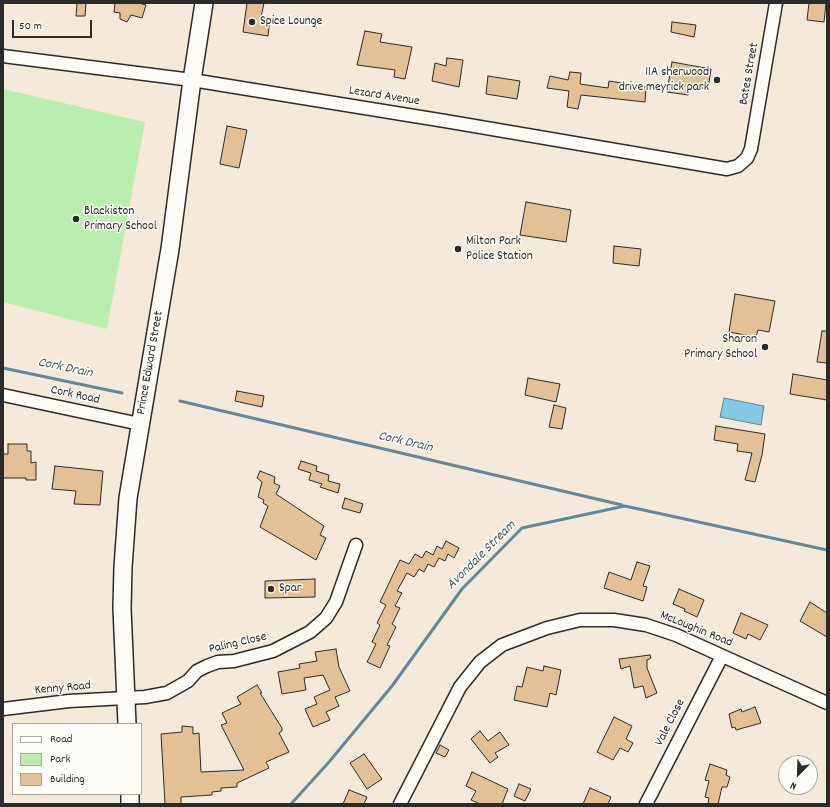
<!DOCTYPE html>
<html>
<head>
<meta charset="utf-8">
<style>
	body { margin:0 }
	#map { position:relative; width:830px; height:807px; overflow:hidden; background:#f5eada; font-family:Dekko,sans-serif }
	canvas { display:block }
	.frame { position:absolute; inset:0; border:4px solid #2b2b2b; pointer-events:none }
	.legend { position:absolute; left:12px; top:723px; width:130px; height:72px; box-sizing:border-box; background:#fdfcf7; border:1px solid #a9a8a5; margin:0; padding:5px 7px; list-style:none; font-size:12px; color:#2b2b2b }
	.legend li { display:flex; align-items:center; gap:8px; height:20px }
	.legend b { width:20px; border:1px solid #a9a8a5 }
	.north { position:absolute; left:778px; top:755px; width:40px; height:40px; box-sizing:border-box; background:#fdfcf7; border:1px solid #a9a8a5; border-radius:50%; rotate:203deg; font-size:11px; font-weight:700; line-height:16px; text-align:center; color:#2b2b2b }
	.north::after { content:''; display:block; margin:auto; width:14px; height:18px; background:#2b2b2b; clip-path:polygon(50% 0,100% 100%,50% 72%,0 100%) }
	.scale { position:absolute; left:12px; top:20px; width:80px; height:18px; box-sizing:border-box; border:2px solid #2b2b2b; border-top:0; padding-left:5px; font-size:12px; line-height:14px; white-space:nowrap; color:#2b2b2b; -webkit-text-stroke:3px #fdfcf7; paint-order:stroke }
</style>
</head>
<body>
<div id="map">
<canvas width="830" height="807"></canvas>
<div class="frame"></div>
<ul class="legend">
<li><b style="height:5px;background:#fdfcf7"></b>Road</li>
<li><b style="height:11px;background:#baeeaf"></b>Park</li>
<li><b style="height:11px;background:#e3c095"></b>Building</li>
</ul>
<div class="north">N</div>
<div class="scale">50 m</div>
</div>
<script>
const g = document.querySelector('canvas').getContext('2d');
g.lineJoin = 'round';
function paint(path, color) { g.fillStyle = color; g.fill(path, 'evenodd'); }
const shape = rows => new Path2D(rows.map(r => 'M' + r).join(''));
function trace(path, color, width, dash) { g.strokeStyle = color; g.lineWidth = width; g.lineCap = dash ? 'butt' : 'round'; g.setLineDash(dash || []); g.stroke(path); }
function drawText(font, color, halo, rows, align = 'center') {
  g.font = font + ' Dekko,sans-serif'; g.lineWidth = 3; g.setLineDash([]); g.textBaseline = 'middle'; g.strokeStyle = halo; g.fillStyle = color; for (const [text, x, y, turn = 0] of rows) {
    g.save(); g.translate(x, y); g.rotate((+turn || 0) * Math.PI / 180); g.textAlign = isNaN(turn) ? turn : align; if (halo) g.strokeText(text, 0, 0); g.fillText(text, 0, 0); g.restore();
  }
}
paint(shape([
	[3,89,145,122,107,329,3,302]
]), '#baeeaf');
const water = shape([
	[724,398,764,406,761,425,720,417,724,398]
]);
paint(water, '#83c9e4');
trace(water, '#608a9a', 1);
trace(shape([
	[3,368,122,393],
	[180,401,622,505],
	[291,804,329,762,392,686,462,589,522,528,625,506,827,550]
]), '#608a9a', 3);
const building = shape([
	[77,3,86,3,85,16,76,16,77,3],
	[115,3,139,3,146,5,142,18,131,15,127,22,120,19,120,13,114,12,115,3],
	[247,3,264,3,261,17,270,18,268,36,243,32,247,3],
	[809,3,826,3,824,22,807,20,809,3],
	[672,22,696,25,694,37,671,32,672,22],
	[365,31,382,34,380,42,412,47,405,79,394,77,395,70,357,65,365,31],
	[447,58,463,60,459,87,432,81,435,63,446,66,447,58],
	[672,62,711,69,708,89,690,86,688,95,667,92,672,62],
	[570,72,581,73,580,84,608,88,609,81,646,87,645,102,581,95,578,109,567,107,569,91,547,88,550,76,568,80,570,72],
	[488,76,520,81,517,99,486,94,488,76],
	[227,126,247,130,239,168,220,164,227,126],
	[526,202,571,210,566,242,520,235,526,202],
	[614,246,641,249,639,266,613,263,614,246],
	[735,294,775,301,769,332,758,330,756,337,729,332,735,294],
	[822,331,827,331,827,363,817,362,822,331],
	[793,374,827,380,827,400,790,394,793,374],
	[528,378,560,384,556,402,525,395,528,378],
	[237,391,264,396,262,407,235,401,237,391],
	[554,405,566,408,562,429,549,427,554,405],
	[716,426,765,434,762,455,755,482,745,480,752,453,737,451,738,444,714,440,716,426],
	[8,444,27,444,27,451,31,451,31,463,36,462,36,480,26,480,26,478,3,478,3,454,8,454,8,444],
	[301,461,317,466,316,471,329,475,328,481,340,484,338,493,320,487,322,484,309,480,311,473,298,469,301,461],
	[55,466,103,471,100,505,74,504,76,491,52,489,55,466],
	[260,471,275,477,274,483,280,486,276,494,324,526,320,535,326,538,316,560,260,527,268,506,263,503,264,500,258,497,262,482,257,478,260,471],
	[345,498,363,504,360,513,342,508,345,498],
	[446,541,459,548,454,558,448,554,445,561,439,558,434,567,428,564,424,572,419,569,414,577,407,573,397,591,402,593,395,606,400,608,392,624,396,627,387,645,390,646,380,668,367,662,376,644,372,642,380,625,377,623,386,605,380,602,400,560,409,564,415,554,422,558,426,551,433,555,437,546,442,549,446,541],
	[637,562,650,566,643,586,647,587,643,601,604,588,609,572,631,580,637,562],
	[315,579,315,597,265,598,265,581,315,579],
	[679,589,704,600,697,617,684,611,685,609,673,604,679,589],
	[810,602,827,613,827,637,800,621,810,602],
	[741,613,768,625,760,640,748,634,746,639,733,633,741,613],
	[336,649,339,667,350,691,335,697,339,706,326,712,330,720,313,727,305,709,317,704,314,697,330,690,323,675,304,678,306,690,282,694,278,672,300,668,299,664,317,661,315,652,336,649],
	[650,655,651,658,647,660,647,668,657,693,646,698,643,686,634,688,630,666,621,669,619,659,650,655],
	[544,666,561,670,556,695,550,693,547,707,514,700,517,686,522,687,527,667,543,671,544,666],
	[257,685,262,693,260,693,282,728,282,731,279,733,289,752,266,762,269,768,237,783,237,787,221,788,221,791,212,792,212,795,181,797,181,804,165,804,161,734,182,732,182,726,193,727,193,734,199,733,201,772,244,770,221,725,227,723,222,713,241,704,237,697,257,685],
	[755,707,761,723,736,730,735,727,732,728,729,714,741,709,742,712,755,707],
	[614,717,632,726,626,739,633,743,628,752,620,748,613,760,597,752,614,717],
	[480,731,488,741,500,732,509,745,495,753,498,757,490,763,471,739,480,731],
	[440,745,449,750,445,757,436,753,440,745],
	[364,754,382,779,367,789,350,763,364,754],
	[710,764,727,770,726,775,730,777,727,787,722,787,718,804,708,804,709,798,705,797,709,781,705,780,710,764],
	[472,772,508,789,502,804,480,804,471,800,476,791,466,786,472,772],
	[519,784,531,789,525,801,514,796,519,784],
	[590,788,611,797,608,804,583,804,590,788],
	[349,790,367,797,364,804,343,804,349,790]
]);
paint(building, '#e3c095');
trace(building, '#2b2b2b', 1);
const minor = shape([
	[3,56,192,80,445,121,727,169,738,166,747,158,751,149,776,3],
	[3,395,140,424],
	[3,709,69,701,145,697,167,693,188,681,197,671,207,666,218,662,234,661,273,651,310,632,326,618,336,602,356,545],
	[400,804,460,687,480,662,502,645,547,628,580,620,614,620,646,625,676,635,827,703],
	[646,804,722,656]
]);
const secondary = shape([
	[127,724,122,608,123,567,128,498,170,249,192,80,204,3],
	[130,794,130,804]
]);
trace(minor, '#2b2b2b', 15);
trace(secondary, '#2b2b2b', 20);
trace(minor, '#fdfcf7', 12);
trace(secondary, '#fdfcf7', 17);
for (const [x, y, r, color] of [
	[252,22,4,"#2b2b2b"],
	[717,80,4,"#2b2b2b"],
	[76,219,4,"#2b2b2b"],
	[458,249,4,"#2b2b2b"],
	[765,347,4,"#2b2b2b"],
	[271,589,4,"#2b2b2b"]
]) { const dot = new Path2D(); dot.arc(x, y, r, 0, 2 * Math.PI); g.fillStyle = color; g.fill(dot); trace(dot, '#fdfcf7', 1.5); }
drawText('13px', '#2b2b2b', '#fdfcf7', [
	["Spice Lounge",260,22],
	["11A sherwood",709,73,"right"],
	["drive meyrick park",709,88,"right"],
	["Blackiston",84,212],
	["Primary School",84,227],
	["Milton Park",466,242],
	["Police Station",466,257],
	["Sharon",757,340,"right"],
	["Primary School",757,355,"right"],
	["Spar",279,589]
], 'left');
drawText('13px', '#2b2b2b', '#fdfcf7', [
	["Bates Street",750,74,-80],
	["Lezard Avenue",384,97,9],
	["Prince Edward Street",151,363,-80],
	["Cork Road",75,396,12],
	["McLoughin Road",696,630,22],
	["Paling Close",238,644,-13],
	["Kenny Road",63,689,-5],
	["Vale Close",671,723,-63]
]);
drawText('italic 14px', '#455a62', '#fdfcf7', [
	["Cork Drain",65,369,12],
	["Cork Drain",405,443,13],
	["Avondale Stream",482,556,-45]
]);
</script>
</body>
</html>
